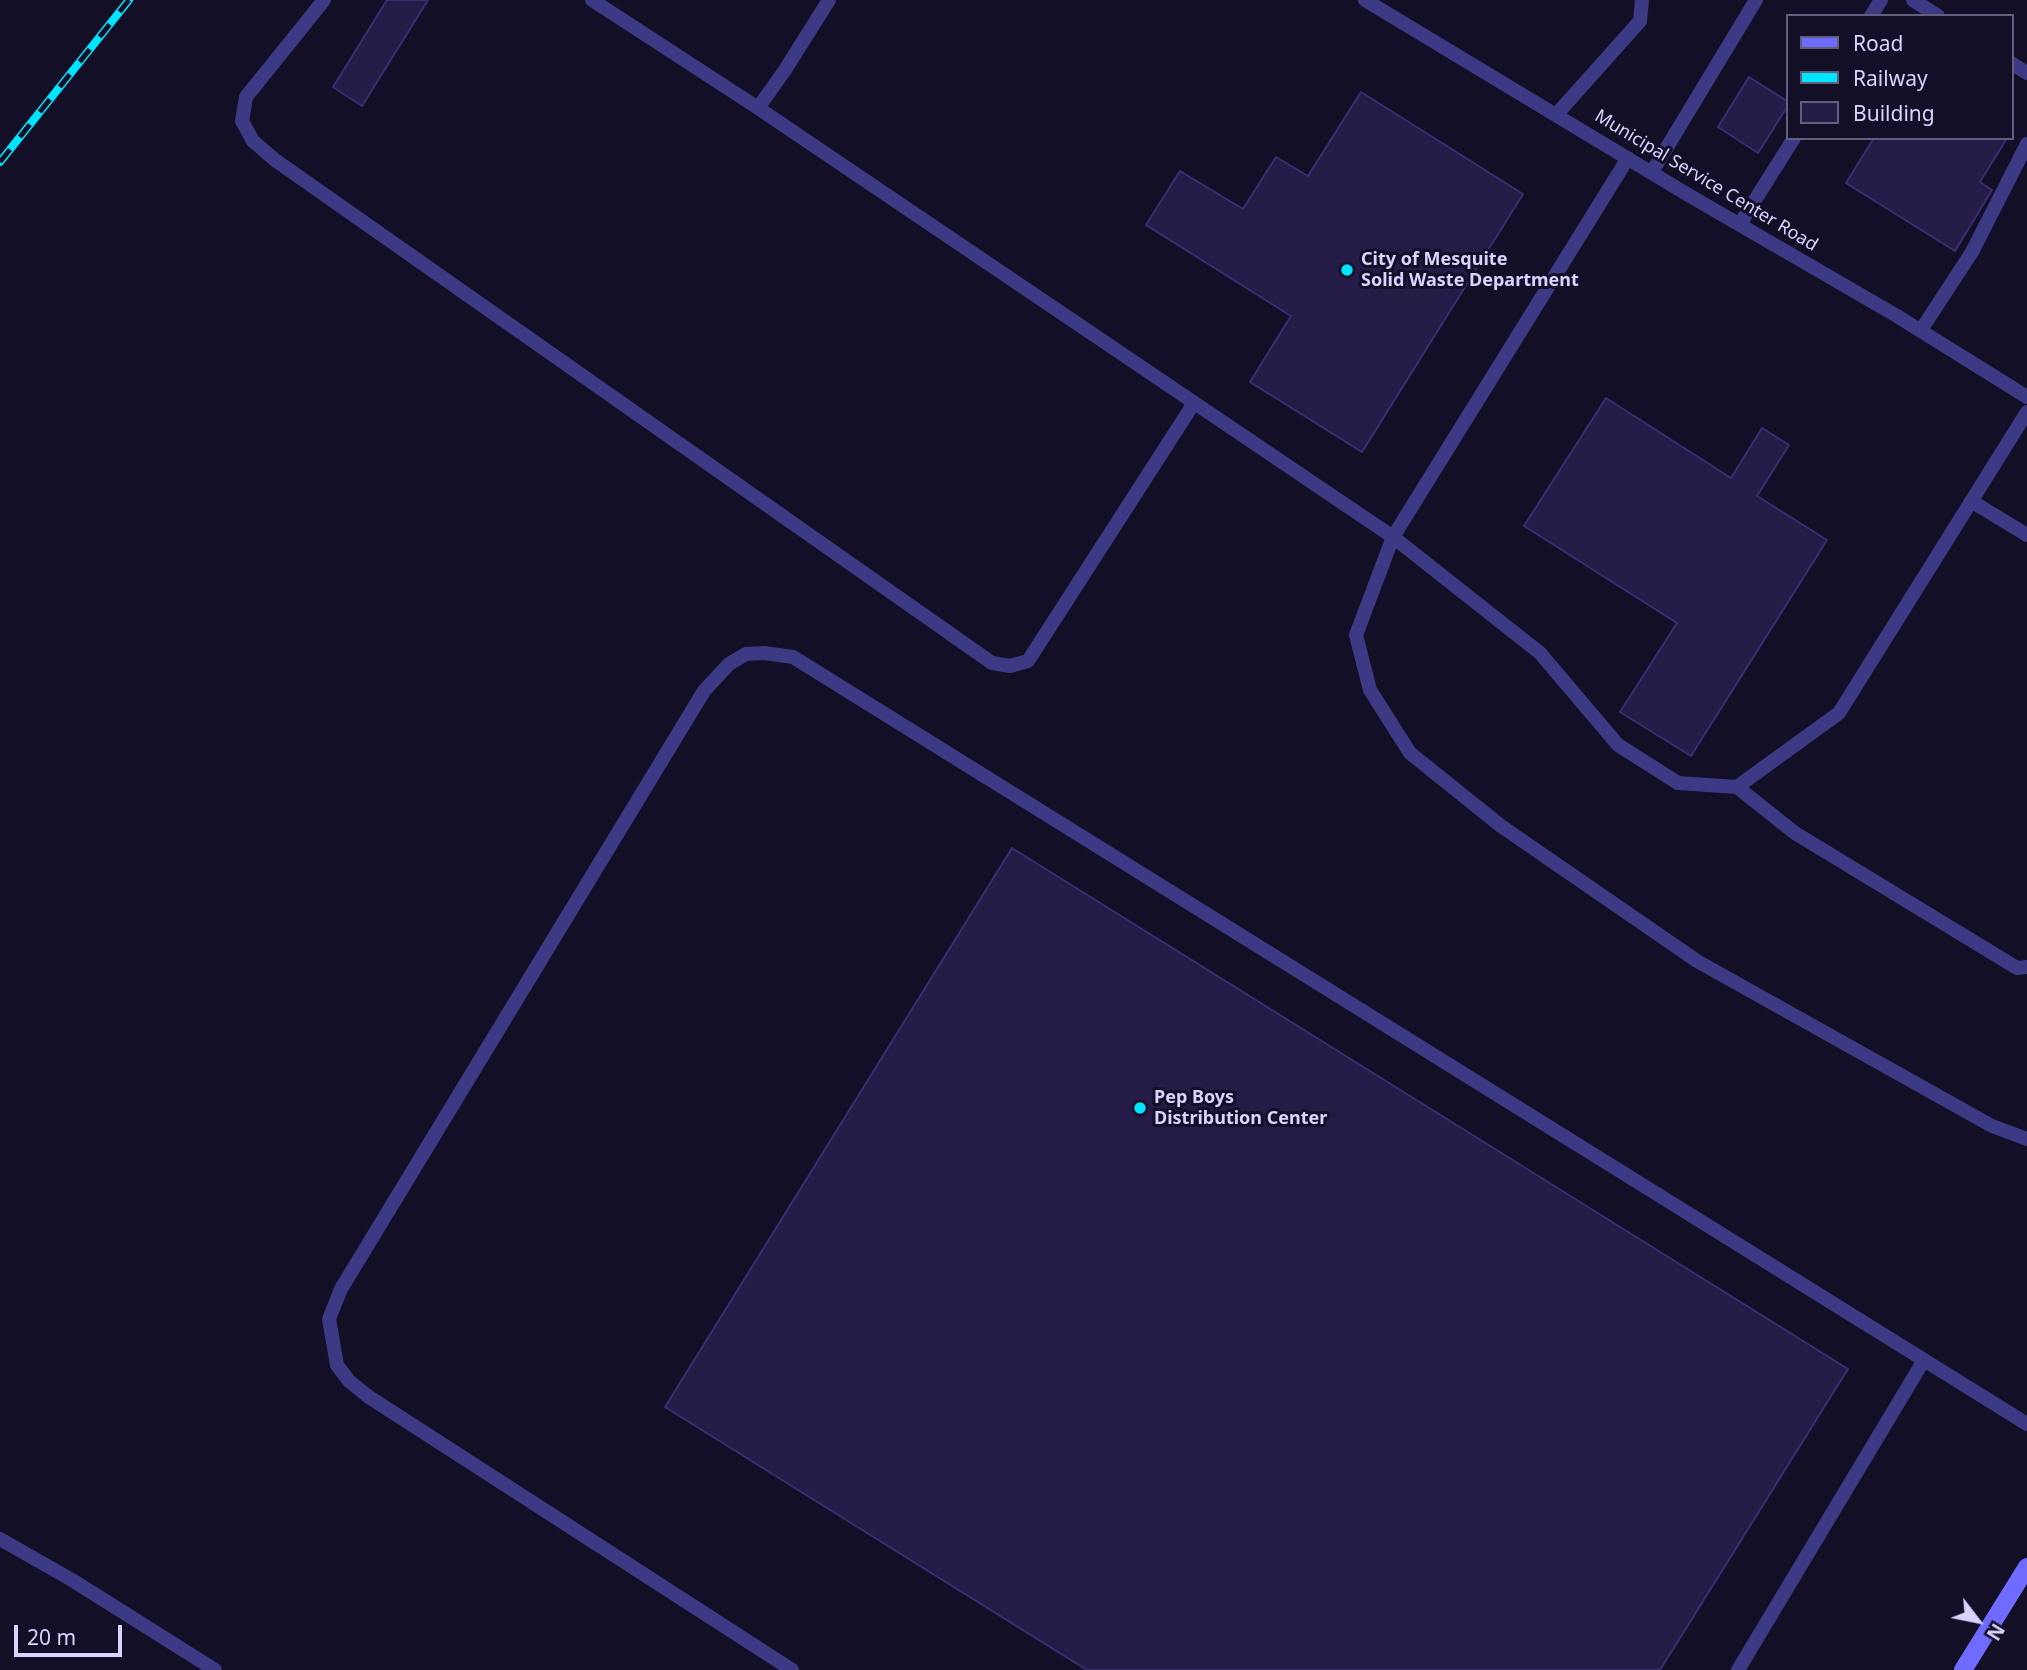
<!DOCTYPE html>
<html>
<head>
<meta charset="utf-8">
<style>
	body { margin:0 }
	#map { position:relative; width:2027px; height:1670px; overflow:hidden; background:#130f26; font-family:"Noto Sans",sans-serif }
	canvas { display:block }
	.legend { position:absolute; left:1786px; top:14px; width:228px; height:126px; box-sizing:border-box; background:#130f26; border:2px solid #625e7d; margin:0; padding:9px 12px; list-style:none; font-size:21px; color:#d9d4ff }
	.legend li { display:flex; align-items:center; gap:14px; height:35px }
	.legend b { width:35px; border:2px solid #625e7d }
	.north { position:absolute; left:1943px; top:1586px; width:70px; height:70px; -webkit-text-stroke:5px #130f26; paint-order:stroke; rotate:122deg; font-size:19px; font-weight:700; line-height:28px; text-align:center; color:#d9d4ff }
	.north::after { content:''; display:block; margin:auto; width:24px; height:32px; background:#d9d4ff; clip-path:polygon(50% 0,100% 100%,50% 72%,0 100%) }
	.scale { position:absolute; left:14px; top:1625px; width:108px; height:32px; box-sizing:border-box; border:4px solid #d9d4ff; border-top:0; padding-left:9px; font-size:21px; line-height:24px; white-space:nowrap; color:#d9d4ff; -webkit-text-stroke:5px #130f26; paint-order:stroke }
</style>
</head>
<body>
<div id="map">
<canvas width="2027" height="1670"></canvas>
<ul class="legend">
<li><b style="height:9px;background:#6f6bff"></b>Road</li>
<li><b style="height:9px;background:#00e5ff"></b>Railway</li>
<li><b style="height:19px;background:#241b47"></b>Building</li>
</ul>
<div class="north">N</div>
<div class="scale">20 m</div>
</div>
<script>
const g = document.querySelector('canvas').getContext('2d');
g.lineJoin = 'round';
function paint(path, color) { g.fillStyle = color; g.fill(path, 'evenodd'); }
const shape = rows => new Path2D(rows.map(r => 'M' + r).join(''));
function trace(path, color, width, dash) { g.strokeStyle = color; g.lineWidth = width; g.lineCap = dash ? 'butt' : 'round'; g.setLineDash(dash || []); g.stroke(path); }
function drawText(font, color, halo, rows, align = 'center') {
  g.font = font + ' "Noto Sans",sans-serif'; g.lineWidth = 6; g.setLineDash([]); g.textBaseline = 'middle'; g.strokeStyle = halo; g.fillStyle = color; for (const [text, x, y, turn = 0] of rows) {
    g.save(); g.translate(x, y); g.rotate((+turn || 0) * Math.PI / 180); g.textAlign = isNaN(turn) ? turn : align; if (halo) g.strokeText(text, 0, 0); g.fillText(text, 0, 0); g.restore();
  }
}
const building = shape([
	[387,0,428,0,362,106,333,87,387,0],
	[1749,77,1787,101,1787,107,1758,153,1718,127,1749,77],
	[1361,92,1523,194,1362,452,1250,382,1291,316,1146,225,1180,171,1243,209,1276,157,1308,176,1361,92],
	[1874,138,2007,138,1980,182,1992,190,1955,251,1846,183,1874,138],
	[1606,398,1731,478,1762,428,1789,445,1757,496,1827,540,1691,756,1620,712,1677,623,1524,526,1606,398],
	[1012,848,1848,1369,1660,1670,1087,1670,665,1407,1012,848]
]);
paint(building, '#241b47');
trace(building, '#3b2d73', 2);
trace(shape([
	[324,0,246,97,242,121,253,141,275,160,992,663,1010,666,1028,661,1194,403],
	[592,0,758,108],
	[829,0,785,70,758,108,1393,537,1540,653,1618,745,1678,783,1737,787,1839,713,2027,412],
	[1365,0,1685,193,1897,316,2027,397],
	[1913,0,1938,16],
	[1871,16,1881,0],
	[2011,63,2027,73],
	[1556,115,1640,21,1642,0],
	[1628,158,1393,537,1356,635,1370,690,1410,753,1501,826,1697,961,1992,1126,2027,1139],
	[1652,172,1756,0],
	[1740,224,1794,138],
	[1921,330,1972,252,2027,144],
	[1971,501,2027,535],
	[1737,787,1795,833,2017,968,2027,967],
	[0,1539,72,1580,215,1670],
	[792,1670,369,1397,349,1381,337,1365,329,1319,341,1289,704,691,729,664,746,654,764,653,793,657,2027,1424],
	[1738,1670,1924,1360]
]), '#3d3a85', 14);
trace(shape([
	[1963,1670,2027,1567]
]), '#6f6bff', 18);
const rail = shape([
	[0,162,129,0]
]);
trace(rail, '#00e5ff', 8);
trace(rail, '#130f26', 5, [16]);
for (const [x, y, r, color] of [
	[1347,270,7,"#00e5ff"],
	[1140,1108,7,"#00e5ff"]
]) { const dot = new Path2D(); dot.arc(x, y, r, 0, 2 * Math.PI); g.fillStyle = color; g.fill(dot); trace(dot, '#130f26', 2.5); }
drawText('18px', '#d9d4ff', '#130f26', [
	["Municipal Service Center Road",1706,181,31]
]);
drawText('bold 18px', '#d9d4ff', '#130f26', [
	["City of Mesquite",1361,260],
	["Solid Waste Department",1361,281],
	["Pep Boys",1154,1098],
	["Distribution Center",1154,1119]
], 'left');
</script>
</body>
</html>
